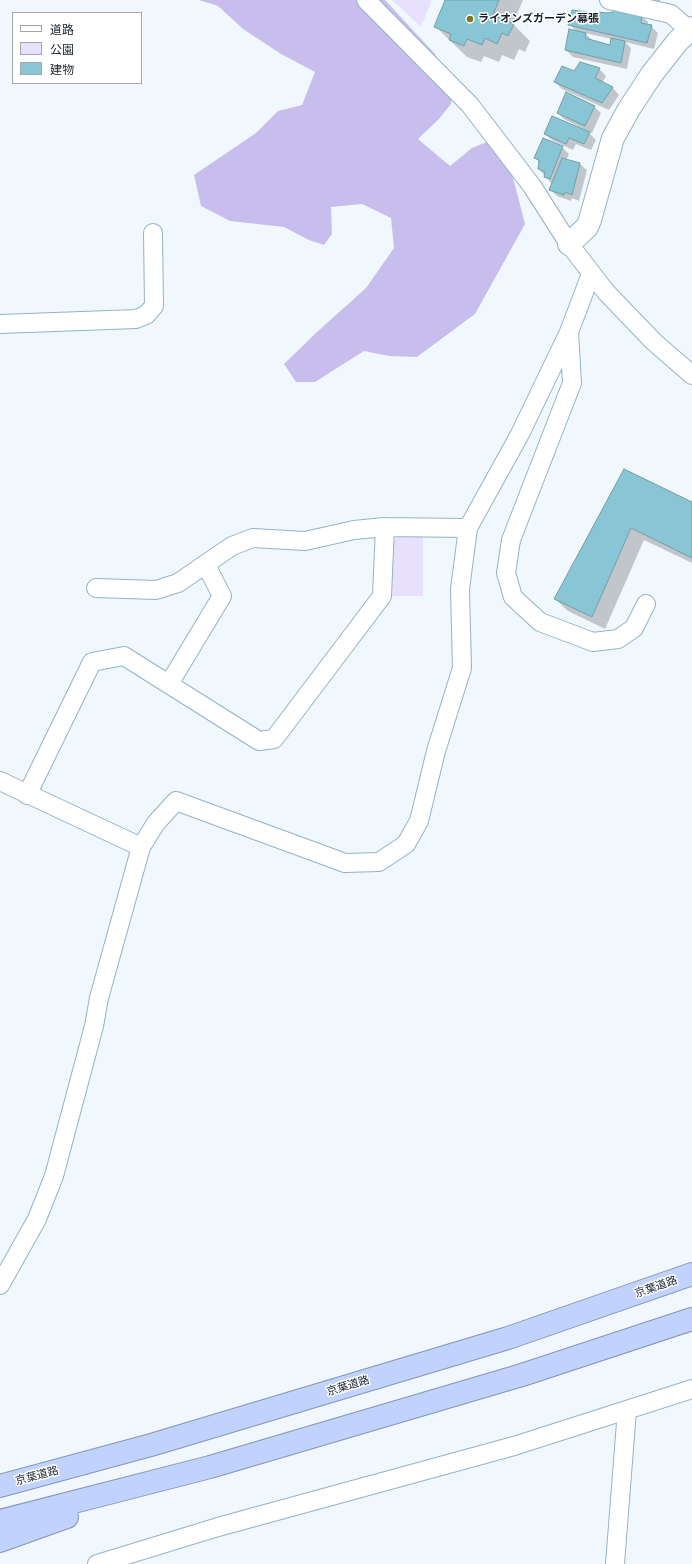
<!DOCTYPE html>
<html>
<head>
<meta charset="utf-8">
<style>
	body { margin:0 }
	#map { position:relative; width:692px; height:1564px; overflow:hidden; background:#f1f8fd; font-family:Montserrat,"Noto Sans JP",sans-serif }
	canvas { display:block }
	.legend { position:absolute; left:12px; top:12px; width:130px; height:72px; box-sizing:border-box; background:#fff; border:1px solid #a2a7aa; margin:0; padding:5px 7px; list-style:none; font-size:12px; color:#16222b }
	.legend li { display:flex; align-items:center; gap:8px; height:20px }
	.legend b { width:20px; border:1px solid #a2a7aa }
</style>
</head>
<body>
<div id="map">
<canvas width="692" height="1564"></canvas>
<ul class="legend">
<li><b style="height:5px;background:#fff"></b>道路</li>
<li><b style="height:11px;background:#e7e1fe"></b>公園</li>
<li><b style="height:11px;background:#88c6d5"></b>建物</li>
</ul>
</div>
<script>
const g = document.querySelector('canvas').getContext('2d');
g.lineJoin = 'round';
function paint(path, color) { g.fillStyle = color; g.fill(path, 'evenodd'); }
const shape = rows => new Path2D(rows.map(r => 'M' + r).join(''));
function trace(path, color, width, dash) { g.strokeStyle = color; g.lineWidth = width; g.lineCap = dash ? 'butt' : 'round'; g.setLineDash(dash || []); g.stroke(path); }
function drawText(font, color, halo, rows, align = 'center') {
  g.font = font + ' Montserrat,"Noto Sans JP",sans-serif'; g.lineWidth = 3; g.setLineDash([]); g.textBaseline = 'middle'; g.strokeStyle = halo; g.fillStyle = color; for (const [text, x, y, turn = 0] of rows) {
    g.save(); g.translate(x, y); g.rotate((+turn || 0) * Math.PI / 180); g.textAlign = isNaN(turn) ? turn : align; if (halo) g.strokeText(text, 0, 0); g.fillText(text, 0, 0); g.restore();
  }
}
paint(shape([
	[392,0,432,0,421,27],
	[401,535,423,535,423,596,390,596,392,541]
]), '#e7e1fe');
paint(shape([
	[199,0,385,0,435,54,452,83,451,104,439,119,418,139,450,166,472,148,489,141,509,162,525,224,475,314,417,357,389,356,364,351,315,382,296,382,284,364,317,332,366,288,394,248,391,218,362,204,331,207,332,234,324,245,309,240,284,227,230,221,201,206,194,175,256,133,278,111,302,105,315,72,281,54,243,29,218,6]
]), '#c8beee');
paint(shape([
	[447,0,523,0,513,24,530,41,525,52,519,49,514,60,502,55,499,62,484,56,481,62,467,57,436,27],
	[620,0,660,0,659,8],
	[587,13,590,15,598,17,641,15,648,22,648,25,651,26,658,33,654,49,625,42,631,48,627,69,573,57,566,50,577,32,569,24],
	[585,33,612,39,611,46,593,41],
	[599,69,606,76,602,83,613,88,619,95,609,110,562,89,555,82,575,72],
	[594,107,601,113,592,133,587,131,596,140,591,150,576,144,573,150,552,140,545,134,584,131,584,129,564,119,558,113],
	[562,147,569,154,566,160,580,164,587,170,579,201,572,198,571,201,557,196,550,189,552,184,539,169,540,163,535,158],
	[624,470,692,503,692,563,644,540,605,629,568,611,555,599]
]), '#0003');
const building = shape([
	[445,0,499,0,493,15,514,24,508,36,502,33,497,44,485,38,482,45,467,39,464,46,449,40,451,34,434,27,445,0],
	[614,9,642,14,641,23,652,25,647,43,568,25,572,10,588,12,587,14,597,16,599,12,607,13,613,12,614,9],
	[569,29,586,33,585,38,610,45,611,38,625,41,621,63,565,50,569,29],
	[580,62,600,68,595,78,613,87,602,103,554,82,562,66,574,71,580,62],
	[566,92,595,106,585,126,557,113,566,92],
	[552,116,590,132,584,144,569,138,566,144,544,134,552,116],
	[543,138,563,146,550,179,544,177,545,172,538,169,539,160,534,158,543,138],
	[562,158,580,163,572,195,565,192,564,195,549,190,562,158],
	[624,469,692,502,692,558,631,528,592,617,554,599,624,469]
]);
paint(building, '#88c6d5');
trace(building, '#749da7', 1);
const street = shape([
	[366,0,470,105,532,186,569,244,606,292,654,342,692,375],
	[609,0,671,14,689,30],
	[591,274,569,332,572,383,511,540,506,573,513,597,540,622,593,642,618,639,634,628,646,604],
	[0,324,136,319,146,315,154,306,153,233],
	[96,588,156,590,178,583,232,546,253,538,305,541,354,530,385,527,468,528],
	[169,684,222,596,206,565],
	[0,781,141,847],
	[27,795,92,662,124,656,259,741,274,739,382,596,385,527],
	[0,1285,37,1219,54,1176,94,1026,99,998,141,847,156,823,176,801,345,863,379,862,406,844,419,821,436,751,462,668,460,589,468,528,520,434,569,332],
	[97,1564,218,1527,514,1446,692,1389],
	[615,1564,627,1410]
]);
const secondary = shape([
	[569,244,587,227,590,220,613,138,629,109,652,74,678,41,692,28]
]);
const highway = shape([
	[0,1486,151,1445,508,1338,692,1274],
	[0,1521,210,1467,522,1375,692,1319],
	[0,1541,67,1517]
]);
trace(street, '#93b2c9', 20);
trace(secondary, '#93b2c9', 24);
trace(highway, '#8594b4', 24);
trace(street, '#fff', 18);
trace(secondary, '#fff', 22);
trace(highway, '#c1d2fd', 22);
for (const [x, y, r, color] of [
	[470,19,4,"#7d771c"]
]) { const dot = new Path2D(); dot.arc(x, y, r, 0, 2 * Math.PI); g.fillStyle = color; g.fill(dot); trace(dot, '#fff', 1.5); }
drawText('bold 11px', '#16222b', '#fff', [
	["ライオンズガーデン幕張",478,19]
], 'left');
drawText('11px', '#16222b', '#fff', [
	["京葉道路",656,1287,-19],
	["京葉道路",348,1386,-17],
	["京葉道路",37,1476,-15]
]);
</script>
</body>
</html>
